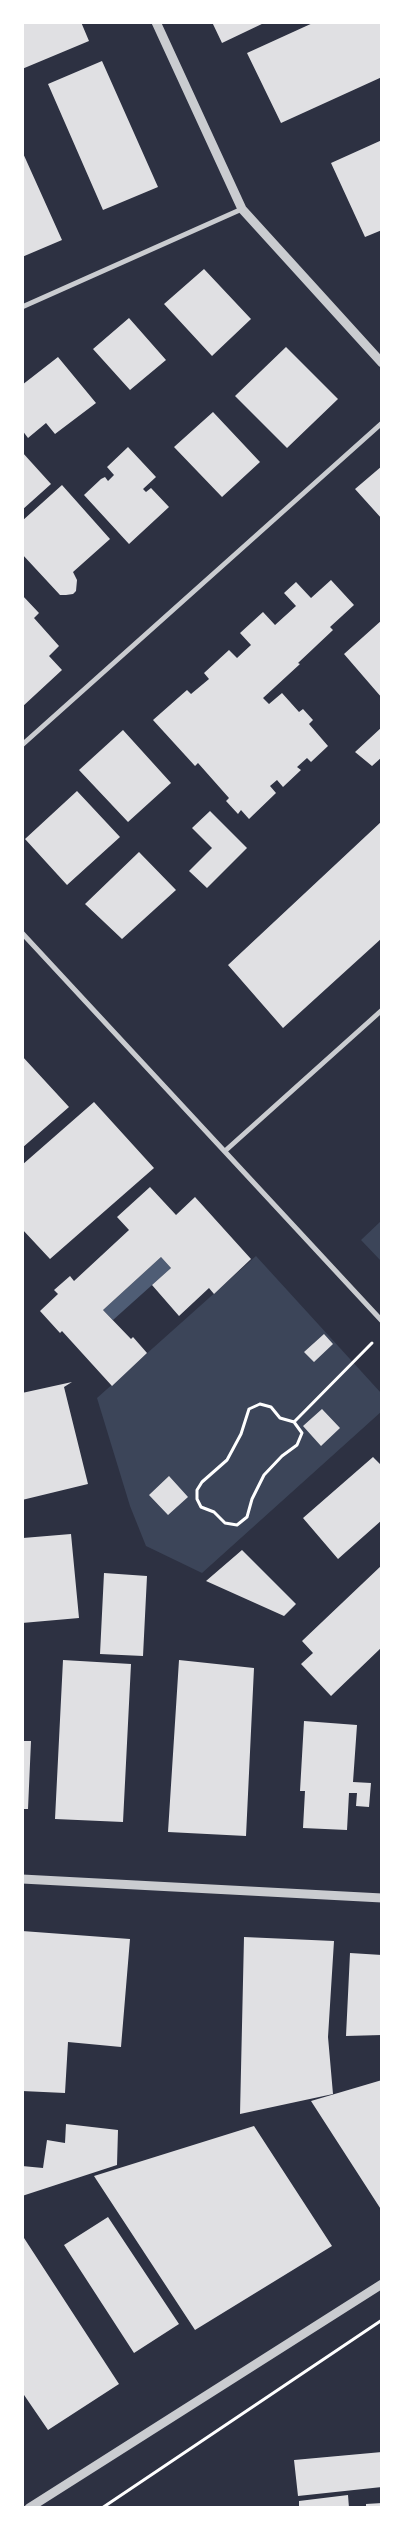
<!DOCTYPE html>
<html>
<head>
<meta charset="utf-8">
<style>
	body { margin:0 }
	#map { position:relative; width:404px; height:2530px; overflow:hidden; background:#2d3142; font-family:Manrope,sans-serif }
	canvas { display:block }
	.frame { position:absolute; inset:0; border:24px solid #fff; pointer-events:none }
</style>
</head>
<body>
<div id="map">
<canvas width="404" height="2530"></canvas>
<div class="frame"></div>
</div>
<script>
const g = document.querySelector('canvas').getContext('2d');
g.lineJoin = 'round';
function paint(path, color) { g.fillStyle = color; g.fill(path, 'evenodd'); }
const shape = rows => new Path2D(rows.map(r => 'M' + r).join(''));
function trace(path, color, width, dash) { g.strokeStyle = color; g.lineWidth = width; g.lineCap = dash ? 'butt' : 'round'; g.setLineDash(dash || []); g.stroke(path); }
paint(shape([
	[381,1221,381,1261,361,1240],
	[256,1256,381,1393,382,1411,202,1573,146,1546,130,1506,97,1398]
]), '#3c4559');
paint(shape([
	[161,1257,171,1268,113,1320,103,1310]
]), '#4f5d75');
paint(shape([
	[22,22,81,22,89,41,22,69],
	[212,22,266,22,222,43],
	[315,22,382,22,382,77,281,123,247,53],
	[102,61,158,187,103,210,48,84],
	[382,140,382,230,365,237,331,163],
	[22,151,62,240,22,257],
	[204,269,251,319,212,356,164,304],
	[129,318,166,360,130,390,93,349],
	[286,347,338,399,287,448,235,396],
	[58,357,96,403,55,434,46,423,28,438,22,430,22,385],
	[213,412,260,462,222,497,174,447],
	[128,447,156,477,143,489,146,492,151,488,169,507,129,544,84,495,101,479,105,477,108,481,114,475,107,467],
	[22,452,51,484,22,510],
	[382,466,382,519,355,489],
	[62,485,110,539,73,572,77,580,76,591,73,594,66,595,60,595,22,554,22,521],
	[331,580,354,605,330,627,333,630,298,663,300,664,263,698,269,704,282,693,299,712,303,709,313,720,309,724,328,746,311,762,307,758,297,767,301,770,283,787,277,780,270,786,276,793,249,819,241,810,238,814,226,801,229,798,198,763,195,766,153,720,187,690,191,694,209,679,204,673,229,650,237,658,251,645,240,633,263,612,275,625,296,606,284,593,296,582,311,598],
	[22,595,39,613,34,618,59,646,49,656,62,670,22,707],
	[382,620,382,698,344,654],
	[382,727,382,757,372,766,355,752],
	[123,730,171,783,128,822,79,770],
	[77,791,120,837,67,885,25,839],
	[210,811,247,848,207,888,189,871,212,848,192,828],
	[382,821,382,938,283,1028,228,965],
	[139,852,176,890,122,939,85,904],
	[22,1056,69,1107,22,1148],
	[94,1102,154,1168,50,1259,22,1229,22,1165],
	[150,1187,176,1215,195,1197,251,1259,214,1294,209,1288,179,1316,152,1285,171,1268,161,1257,103,1310,131,1339,133,1337,147,1353,112,1386,62,1331,60,1333,40,1311,58,1294,54,1290,70,1276,74,1281,129,1230,117,1217],
	[324,1334,333,1344,314,1362,304,1352],
	[72,1382,64,1387,88,1484,22,1500,22,1393],
	[322,1409,340,1428,321,1446,303,1426],
	[373,1457,382,1466,382,1520,338,1559,303,1518],
	[169,1476,188,1497,168,1515,149,1495],
	[71,1534,79,1618,22,1623,23,1538],
	[242,1550,296,1604,284,1616,206,1581],
	[382,1565,382,1647,331,1696,301,1664,313,1653,302,1641],
	[104,1573,147,1576,143,1656,100,1654],
	[63,1660,131,1664,123,1822,55,1819],
	[179,1660,254,1668,246,1836,168,1832],
	[304,1721,357,1725,353,1782,371,1783,369,1807,356,1806,357,1793,349,1793,347,1830,303,1828,305,1791,300,1791],
	[22,1741,31,1741,28,1809,22,1809],
	[22,1931,130,1939,121,2047,68,2042,65,2093,22,2091],
	[244,1937,334,1941,328,2037,333,2094,240,2114],
	[350,1953,382,1955,382,2035,346,2036],
	[382,2080,382,2211,311,2101],
	[66,2124,118,2130,117,2165,22,2196,22,2166,43,2168,47,2140,65,2143],
	[254,2126,332,2246,195,2330,94,2176],
	[108,2217,179,2324,134,2353,64,2245],
	[24,2238,119,2384,48,2430,22,2392],
	[382,2452,382,2487,298,2496,294,2460],
	[348,2495,349,2508,299,2508,299,2501],
	[382,2503,382,2508,366,2508,366,2504]
]), '#e0e0e3');
trace(shape([
	[260,1404,271,1407,280,1418,294,1422,302,1433,297,1445,282,1456,264,1475,252,1499,247,1517,237,1525,225,1523,214,1512,201,1507,197,1499,197,1490,202,1482,227,1460,241,1434,249,1409,260,1404],
	[294,1422,372,1343],
	[102,2508,382,2320]
]), '#fff', 3);
trace(shape([
	[22,307,242,209],
	[22,745,382,423],
	[22,933,382,1321],
	[225,1151,382,1010]
]), '#caccd0', 5);
trace(shape([
	[156,22,242,209,382,363],
	[22,1879,382,1898],
	[29,2508,382,2284]
]), '#caccd0', 9);
</script>
</body>
</html>
